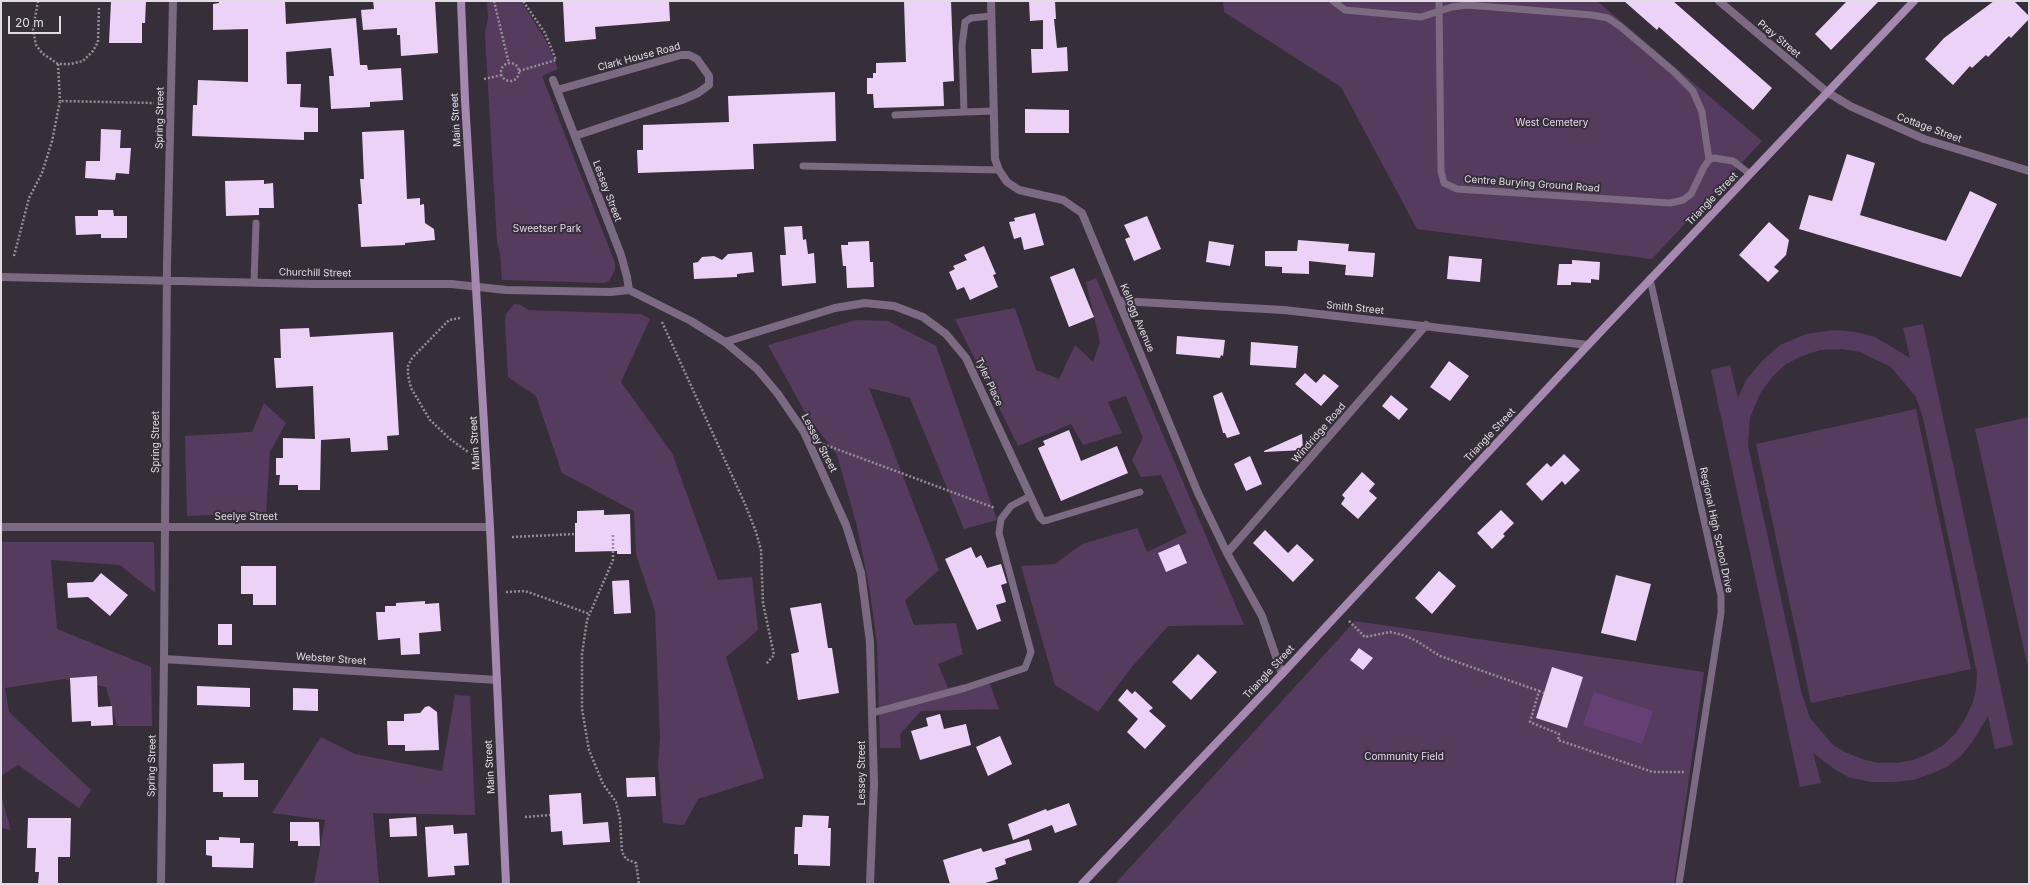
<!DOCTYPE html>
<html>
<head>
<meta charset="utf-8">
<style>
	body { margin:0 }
	#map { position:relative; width:2030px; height:885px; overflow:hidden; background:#362f3a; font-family:Inter,sans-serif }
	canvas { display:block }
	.frame { position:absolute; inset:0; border:2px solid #e1dce3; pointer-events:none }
	.scale { position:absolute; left:8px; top:16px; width:53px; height:18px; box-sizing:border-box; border:2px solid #e1dce3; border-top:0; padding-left:5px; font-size:12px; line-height:14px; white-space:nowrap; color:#e1dce3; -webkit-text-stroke:3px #362f3a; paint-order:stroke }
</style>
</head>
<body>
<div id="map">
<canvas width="2030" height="885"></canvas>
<div class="frame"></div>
<div class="scale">20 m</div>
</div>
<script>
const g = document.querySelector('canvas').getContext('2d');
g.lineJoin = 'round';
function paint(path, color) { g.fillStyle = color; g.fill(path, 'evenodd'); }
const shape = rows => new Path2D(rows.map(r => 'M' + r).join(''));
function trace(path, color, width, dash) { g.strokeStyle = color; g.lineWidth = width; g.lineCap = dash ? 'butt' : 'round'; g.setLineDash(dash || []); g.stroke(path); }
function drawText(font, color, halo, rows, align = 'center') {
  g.font = font + ' Inter,sans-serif'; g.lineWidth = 4; g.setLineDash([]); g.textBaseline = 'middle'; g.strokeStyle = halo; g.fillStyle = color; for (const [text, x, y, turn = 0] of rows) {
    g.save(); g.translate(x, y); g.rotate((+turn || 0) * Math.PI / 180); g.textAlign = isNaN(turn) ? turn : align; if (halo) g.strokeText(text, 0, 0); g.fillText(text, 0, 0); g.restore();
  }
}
paint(shape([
	[487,1,521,1,545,39,558,69,542,76,615,263,615,270,609,281,604,283,502,280,500,253,497,242,485,34,488,18],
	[1223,1,1597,1,1762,141,1652,259,1417,229,1341,87,1224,12],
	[1096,278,1244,625,1168,626,1131,668,1098,712,1055,685,1021,566,1055,564,1082,544,1137,528,1147,552,1187,533,1161,475,1141,477,1132,460,1143,438,1126,396,1108,402,1122,433,1083,445,1071,424,1018,446,955,319,1015,308,1036,370,1059,379,1075,345,1093,362,1100,342,1086,282],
	[514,304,521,305,528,310,641,314,650,319,621,382,672,453,718,580,752,577,758,630,726,657,764,778,698,799,684,825,663,823,658,763,660,738,655,611,636,554,634,511,562,473,536,396,508,377,505,320,506,314],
	[856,320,888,321,936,346,997,520,964,529,910,398,869,388,939,570,905,600,914,625,956,623,963,654,938,664,948,688,988,679,999,709,921,711,900,734,901,748,880,748,877,643,869,586,857,526,837,455,806,414,768,345],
	[1923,324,2013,745,1995,749,1988,716,1973,741,1961,756,1948,766,1931,774,1913,780,1893,782,1871,782,1848,777,1833,768,1813,753,1821,783,1800,787,1711,370,1730,365,1738,398,1746,380,1762,361,1780,345,1806,334,1835,330,1856,332,1875,337,1910,358,1903,328],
	[1842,349,1860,352,1891,367,1916,397,1923,418,1977,673,1976,690,1973,702,1965,719,1955,734,1942,746,1928,754,1913,760,1897,763,1878,763,1862,759,1845,752,1833,745,1810,718,1801,691,1748,445,1750,417,1761,392,1773,376,1786,364,1802,356,1820,350],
	[264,403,286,423,270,452,266,513,187,516,185,436,252,432],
	[1916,409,1971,669,1811,703,1756,444],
	[2029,417,2029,663,2027,663,1975,429],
	[1,542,154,542,155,593,120,565,51,560,57,629,151,667,152,726,117,726,106,687,64,679,5,688,9,712,91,790,79,808,18,765,1,776],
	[1355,621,1704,672,1674,884,1115,884],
	[455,695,470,696,475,815,373,813,379,884,314,884,325,820,272,813,321,737,355,754,442,771],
	[1,795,11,830,1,828]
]), '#553c5e');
paint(shape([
	[1594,692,1653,711,1642,744,1583,725]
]), '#663f75');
paint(shape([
	[111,1,146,1,145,23,142,23,142,43,109,43],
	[219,1,285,1,286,24,356,18,360,65,367,65,368,70,401,68,403,100,370,102,370,107,331,109,329,76,334,76,331,48,286,52,287,84,301,84,300,107,318,108,318,132,304,132,304,140,192,136,193,105,197,105,198,80,248,82,248,29,213,30,213,4,219,3],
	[373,1,435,1,438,53,401,56,400,35,397,35,397,28,363,30,361,10,374,9],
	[571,1,669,1,670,21,595,27,596,39,565,42,563,2],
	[904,1,951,1,954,81,943,82,944,106,874,108,873,94,867,94,867,78,873,78,873,73,876,73,876,63,906,62],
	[1029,1,1055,1,1056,19,1054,19,1057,48,1067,47,1068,71,1032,73,1031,49,1043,49,1043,20,1030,21],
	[1624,1,1673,1,1772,88,1753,110,1659,27,1657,30],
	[1847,1,1879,1,1831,50,1815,34],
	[1994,1,2014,1,2029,16,2029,19,2011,38,2009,36,1988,57,1986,55,1972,68,1970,66,1953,85,1925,59,1944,38],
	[835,92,836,141,753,144,754,169,638,173,637,150,643,150,643,125,729,122,728,96],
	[1025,109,1069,110,1069,133,1025,133],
	[101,129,121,130,120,148,131,148,129,174,116,173,115,180,85,178,86,161,100,161],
	[404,130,407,199,420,198,420,205,424,204,425,223,434,229,435,240,405,243,405,245,361,247,358,204,362,204,360,179,364,179,362,132],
	[1847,154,1875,163,1860,215,1946,241,1970,191,1997,204,1961,277,1799,229,1809,195,1832,201],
	[264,180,264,184,273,183,274,208,259,208,259,215,226,216,225,181],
	[98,210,113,210,114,216,127,216,127,238,101,238,101,234,76,235,75,216,98,216],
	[1035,213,1044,245,1024,250,1021,237,1014,239,1009,222,1015,221,1014,218],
	[1147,216,1161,249,1134,261,1125,239,1130,237,1124,225],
	[1769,222,1789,240,1786,255,1774,267,1779,271,1768,282,1739,255],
	[802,226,803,240,806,239,808,254,814,253,816,283,782,286,780,255,786,255,784,227],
	[1298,240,1349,244,1348,251,1375,253,1373,277,1345,275,1346,265,1309,261,1309,274,1282,273,1282,267,1265,266,1265,251,1297,251],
	[869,241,870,262,873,262,874,287,847,288,846,266,843,266,841,245,848,245,848,242],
	[1209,241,1234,245,1230,266,1206,262],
	[984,246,996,274,993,275,998,287,970,300,964,287,957,290,949,272,955,269,953,266,967,260,964,255],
	[752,252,754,272,737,274,737,277,694,279,693,263,698,262,702,257,714,256,722,260,728,254],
	[1449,256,1482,259,1480,282,1447,279],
	[1572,260,1600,262,1599,280,1591,279,1591,283,1571,282,1571,285,1557,285,1559,264,1572,264],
	[1074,268,1094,317,1069,327,1050,277],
	[309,328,310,337,393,332,399,435,387,436,388,450,351,452,350,438,321,440,320,490,298,490,298,485,279,485,280,475,276,475,276,458,283,458,283,438,315,439,313,386,276,388,274,358,281,358,280,329],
	[1177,336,1225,340,1223,356,1221,355,1220,358,1176,354],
	[1251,342,1298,346,1296,368,1250,365],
	[1449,361,1469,376,1450,401,1430,387],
	[1305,373,1316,383,1324,374,1339,386,1321,406,1295,384],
	[1222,392,1240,434,1227,438,1225,433,1223,433,1213,396],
	[1391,395,1408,409,1399,420,1382,406],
	[1069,430,1081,461,1117,446,1128,473,1061,501,1038,448,1045,445,1043,441],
	[1302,434,1303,450,1264,452,1264,451],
	[1564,454,1580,470,1565,485,1562,481,1542,501,1526,484,1547,463,1551,467],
	[1250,456,1262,484,1246,491,1234,464],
	[1362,472,1375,484,1369,491,1377,498,1358,519,1341,504,1345,498,1342,495],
	[604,510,604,515,630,514,631,554,617,554,617,551,575,552,575,523,577,523,577,511],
	[1501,510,1514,523,1503,534,1505,536,1492,549,1477,533],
	[1265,530,1288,553,1297,544,1314,560,1293,582,1253,543],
	[1179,544,1187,563,1166,572,1158,553],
	[971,547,976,558,981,555,987,568,1001,564,1007,583,1001,585,1006,602,996,605,1001,621,977,630,945,559],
	[241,566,276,566,276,605,253,605,253,594,241,594],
	[1439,571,1456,586,1432,614,1415,598],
	[101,573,128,595,110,616,88,597,68,598,67,583,93,582],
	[1616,575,1651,584,1636,641,1601,633],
	[629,580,631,613,614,614,612,581],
	[425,601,425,604,439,603,441,631,419,633,420,654,401,655,400,638,378,640,376,612,385,612,385,606,396,606,396,603],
	[821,603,828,648,832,648,839,693,798,700,791,654,799,652,790,608],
	[218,624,232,624,232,645,218,645],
	[1359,648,1373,658,1363,670,1350,660],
	[1198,654,1217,672,1191,700,1172,682],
	[1552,667,1583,677,1567,728,1536,718],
	[97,676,98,707,112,706,113,725,91,726,91,721,72,722,70,678],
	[197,686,250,688,250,707,197,705],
	[293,688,318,689,318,711,293,710],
	[1127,689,1132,694,1135,691,1153,708,1149,711,1166,726,1145,749,1127,732,1138,719,1118,700],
	[429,706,437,712,439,750,405,751,405,745,388,745,387,721,404,721,404,714,420,713,425,707],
	[940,714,944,729,966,724,971,745,920,760,911,731,928,726,926,718],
	[1000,736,1012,764,988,776,976,747],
	[244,763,244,780,258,780,258,797,223,797,223,792,213,792,213,764],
	[655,777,656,796,627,797,626,778],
	[581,793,583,824,608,822,610,842,563,845,562,831,551,832,549,795],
	[1069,803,1077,825,1055,833,1052,825,1013,840,1008,824,1046,809,1047,811],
	[803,815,829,816,828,828,831,828,830,866,798,865,798,854,794,854,795,827,802,827],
	[416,817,417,836,390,837,389,819],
	[28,818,71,818,70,857,58,857,58,884,38,884,39,872,35,872,36,848,27,848],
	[290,822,319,822,320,846,298,846,298,841,290,841],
	[453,825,454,834,467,833,469,865,454,866,455,875,428,877,425,827],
	[219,837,240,838,240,843,254,843,253,868,212,867,212,856,206,855,206,840,219,840],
	[1029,839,1032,850,1005,859,1006,864,995,868,998,879,982,884,950,884,943,860,981,848,983,852]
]), '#ecd2f7');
trace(shape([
	[38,1,33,29,36,45,42,53,58,64,71,64,83,61,93,51,98,42,99,7],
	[494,1,509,64],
	'501 72a9 9 0 1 1 18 0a9 9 0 1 1-18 0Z',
	[58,64,60,101],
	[519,71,556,60,545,33,523,1],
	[484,79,502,75],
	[14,256,29,198,42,173,52,141,60,101,154,103],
	[460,318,449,320,412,358,408,366,408,375,411,388,430,420,450,439,468,452],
	[662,322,745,504,756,532,761,550,763,603,774,655,766,664],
	[823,444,995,508],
	[613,535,613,560,587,620,582,654,582,709,589,750,603,784,616,802,620,819,622,852,626,859,636,863,639,884],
	[512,537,575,534],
	[506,592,525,591,590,614],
	[1349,621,1365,637,1390,632,1403,635,1415,640,1440,656,1539,691,1530,722,1559,734,1558,740,1653,772,1684,772],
	[1539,691,1544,693],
	[525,817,550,815]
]), '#948e97', 2.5, [2, 2]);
trace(shape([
	[1333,1,1345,10,1421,17,1452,7,1467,5,1592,15,1608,18,1621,27,1673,71,1693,91,1702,112,1709,160],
	[1439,1,1441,171,1444,183,1457,189,1670,203,1683,200,1691,194,1704,167,1709,160,1714,158,1733,161,1750,174],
	[991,16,971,18,965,22,962,46,964,112,994,111],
	[895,115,964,112],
	[803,166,999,170],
	[1650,279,1721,596,1721,613,1679,884],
	[254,282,256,223],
	[1040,517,1043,521,1048,520,1140,492],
	[872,713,965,688,1025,668,1031,652,999,533,1001,519,1011,506,1030,496]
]), '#7c6a83', 7);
trace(shape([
	[991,1,995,159,999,170,1007,182,1019,190,1063,200,1082,213,1198,493,1227,553,1262,616,1282,674],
	[1719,1,1827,92,1850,106,1924,139,2029,171],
	[553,80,621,255,627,277,629,290,691,321,725,342,757,369,778,394,804,432,846,525,861,573,870,642,874,784,870,884],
	[557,90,681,55,689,55,697,59,709,76,709,85,698,93,682,100,575,136],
	[1,277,313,284,451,284,506,290,610,292,629,290],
	[1120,301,1284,310,1588,345],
	[725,342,835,308,865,303,894,306,923,317,946,334,966,358,1040,517],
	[1,527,490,527],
	[1227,553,1426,325],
	[164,659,497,680],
	[161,884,164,659,167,265,173,1]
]), '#7c6a83', 8);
trace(shape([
	[461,1,465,100,490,527,506,884],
	[1082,884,1282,674,1588,345,1914,1]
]), '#a589b1', 8);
drawText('10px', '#e1dce3', '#362f3a', [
	["Pray Street",1779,39,40],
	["Clark House Road",639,57,-15],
	["Spring Street",160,118,-89],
	["Main Street",456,120,-93],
	["Cottage Street",1929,128,20],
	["Centre Burying Ground Road",1532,184,4],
	["Lessey Street",607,191,69],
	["Triangle Street",1712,199,-46],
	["Churchill Street",315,273,1],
	["Smith Street",1355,308,6],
	["Kellogg Avenue",1137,318,67],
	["Tyler Place",989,382,65],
	["Windridge Road",1319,433,-49],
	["Triangle Street",1490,435,-47],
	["Spring Street",156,442,-90],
	["Main Street",475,443,-93],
	["Lessey Street",819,443,62],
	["Seelye Street",246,517],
	["Regional High School Drive",1716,530,78],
	["Webster Street",331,659,4],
	["Triangle Street",1269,672,-47],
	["Spring Street",152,766,-89],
	["Main Street",490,767,-93],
	["Lessey Street",862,773,-90]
]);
drawText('10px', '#ebd4f5', '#362f3a', [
	["West Cemetery",1552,123],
	["Sweetser Park",547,229],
	["Community Field",1404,757]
]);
</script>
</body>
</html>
